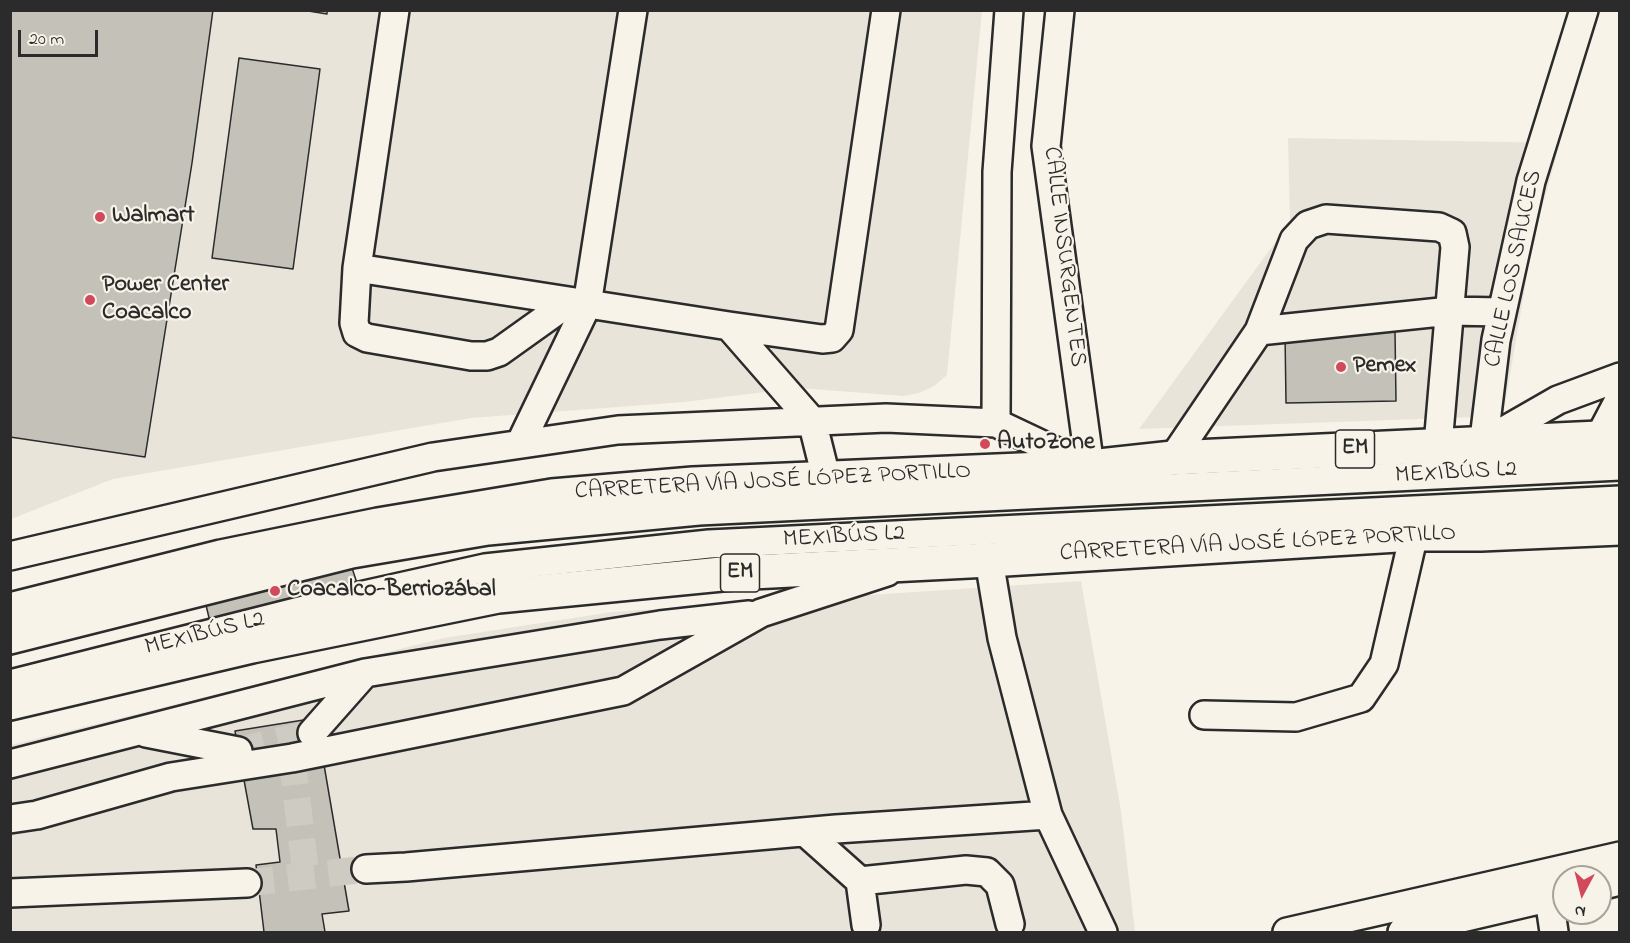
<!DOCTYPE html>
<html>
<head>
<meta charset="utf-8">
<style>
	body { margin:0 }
	#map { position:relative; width:1630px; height:943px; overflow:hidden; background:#f7f3e8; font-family:"Indie Flower",sans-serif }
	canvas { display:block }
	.frame { position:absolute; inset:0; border:12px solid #2b2b2b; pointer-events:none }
	.north { position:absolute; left:1552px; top:865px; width:60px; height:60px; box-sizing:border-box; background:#f7f3e8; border:2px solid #a5a39c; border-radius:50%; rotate:187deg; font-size:16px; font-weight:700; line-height:24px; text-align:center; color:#2b2b2b }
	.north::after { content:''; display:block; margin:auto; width:21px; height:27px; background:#d1495b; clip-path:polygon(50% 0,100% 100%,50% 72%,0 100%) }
	.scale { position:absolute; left:18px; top:30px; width:80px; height:27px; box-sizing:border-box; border:3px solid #2b2b2b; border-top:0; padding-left:8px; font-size:18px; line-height:21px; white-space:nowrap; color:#2b2b2b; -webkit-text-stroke:4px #f7f3e8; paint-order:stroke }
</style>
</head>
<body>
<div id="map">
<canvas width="1630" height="943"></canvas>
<div class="frame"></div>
<div class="north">N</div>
<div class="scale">20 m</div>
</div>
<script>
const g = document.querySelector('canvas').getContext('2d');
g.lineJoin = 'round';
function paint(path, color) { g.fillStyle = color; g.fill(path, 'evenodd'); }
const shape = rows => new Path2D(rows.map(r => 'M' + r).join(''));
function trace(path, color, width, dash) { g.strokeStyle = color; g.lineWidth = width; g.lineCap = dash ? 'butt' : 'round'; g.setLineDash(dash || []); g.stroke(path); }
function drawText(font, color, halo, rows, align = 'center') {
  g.font = font + ' "Indie Flower",sans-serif'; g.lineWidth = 4.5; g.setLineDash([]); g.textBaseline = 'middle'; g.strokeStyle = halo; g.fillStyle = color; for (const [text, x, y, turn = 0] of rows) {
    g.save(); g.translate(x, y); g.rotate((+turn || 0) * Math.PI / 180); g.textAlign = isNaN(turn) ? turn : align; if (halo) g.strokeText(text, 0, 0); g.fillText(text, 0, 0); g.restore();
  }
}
paint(shape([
	[11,11,982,11,947,375,934,386,919,393,904,396,798,388,684,402,471,418,113,479,11,519],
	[1288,138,1560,143,1533,240,1503,416,1139,429,1290,222],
	[1081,581,1121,811,1135,932,11,932,11,745,444,638,612,612]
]), '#e8e4da');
const building = shape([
	[10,10,213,10,192,163,145,457,10,437,10,10],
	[302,10,327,10,327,14,302,10],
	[239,58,320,69,293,269,212,258,239,58],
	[1395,331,1396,401,1286,403,1285,333,1395,331],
	[350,562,359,589,211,626,205,601,350,562],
	[316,718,349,911,322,914,325,932,264,932,256,865,280,862,276,829,253,829,235,731,316,718]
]);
paint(building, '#c4c1b9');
trace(building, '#2b2b2b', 1.5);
trace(shape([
	[238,751,312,733],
	[292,758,306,876],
	[247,883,366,869]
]), '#cecbc2', 27, [27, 14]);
const minor = shape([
	[395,10,357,268,354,323,357,333,367,338,471,356,487,356,499,352,569,302],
	[1060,10,1046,146,1090,467],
	[357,268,729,326,822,339,832,338,839,330,886,10],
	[729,326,812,421,826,477],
	[1259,331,1450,311,1502,312],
	[996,423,997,172,1009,10],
	[1599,438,1620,398],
	[1483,443,1558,400,1620,377],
	[520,444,587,305,633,10],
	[1173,458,1259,331,1294,240,1308,225,1326,219,1439,227,1452,233,1455,247,1438,445],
	[1481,464,1496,340,1531,181,1584,10],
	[10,556,433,457,618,430,886,418,996,423,1089,467],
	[989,560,1002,638,1048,815,1103,932],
	[10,640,352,554,488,531,699,511,1620,466],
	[10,684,355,597,485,568,709,544,1620,500],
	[1204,715,1296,717,1361,698,1384,664,1414,534],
	[146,733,238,751],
	[312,733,365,673],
	[10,764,365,673,660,625,749,615],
	[10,819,37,815,171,777,292,758,623,691,761,613,887,572],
	[805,832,860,881,966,870,987,872,1000,885,1010,924],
	[366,869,406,867,836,829,1048,815],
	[860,881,866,925],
	[1600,886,1620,881],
	[10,893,247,883],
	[1549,898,1554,932],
	[1287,932,1620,856],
	[1402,932,1564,894]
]);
const major = shape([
	[10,610,221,557,378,525,552,496,693,484,1090,467,1173,458,1620,437],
	[10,703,252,646,498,596,732,573,989,560,1414,534,1481,534,1620,528]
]);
trace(minor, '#2b2b2b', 32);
trace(major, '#2b2b2b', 38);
trace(minor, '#f7f3e8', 27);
trace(major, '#f7f3e8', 33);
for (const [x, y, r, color] of [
	[100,217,6,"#d1495b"],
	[90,300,6,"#d1495b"],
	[1341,367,6,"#d1495b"],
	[985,444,6,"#d1495b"],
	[275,591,6,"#d1495b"]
]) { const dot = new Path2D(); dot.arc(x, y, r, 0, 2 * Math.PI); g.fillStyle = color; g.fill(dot); trace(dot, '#f7f3e8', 2); }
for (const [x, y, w] of [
	[1355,449,39],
	[740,573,39]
]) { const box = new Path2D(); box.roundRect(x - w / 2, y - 19, w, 38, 4.5); g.fillStyle = '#f7f3e8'; g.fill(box); trace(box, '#2b2b2b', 1.5); }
drawText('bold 22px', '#2b2b2b', null, [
	["EM",1355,449],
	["EM",740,573]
]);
drawText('bold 24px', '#2b2b2b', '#f7f3e8', [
	["Walmart",112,217],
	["Power Center",102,286],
	["Coacalco",102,314],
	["Pemex",1353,367],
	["AutoZone",997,444],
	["Coacalco-Berriozábal",287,591]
], 'left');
drawText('24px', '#2b2b2b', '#f7f3e8', [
	["CALLE INSURGENTES",1063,257,83],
	["CALLE LOS SAUCES",1515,269,-78],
	["MEXIBÚS L2",1456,474,-3],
	["CARRETERA VÍA JOSÉ LÓPEZ PORTILLO",773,483,-3],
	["MEXIBÚS L2",844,538,-3],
	["CARRETERA VÍA JOSÉ LÓPEZ PORTILLO",1258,545,-3],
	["MEXIBÚS L2",205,635,-14]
]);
</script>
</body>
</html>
